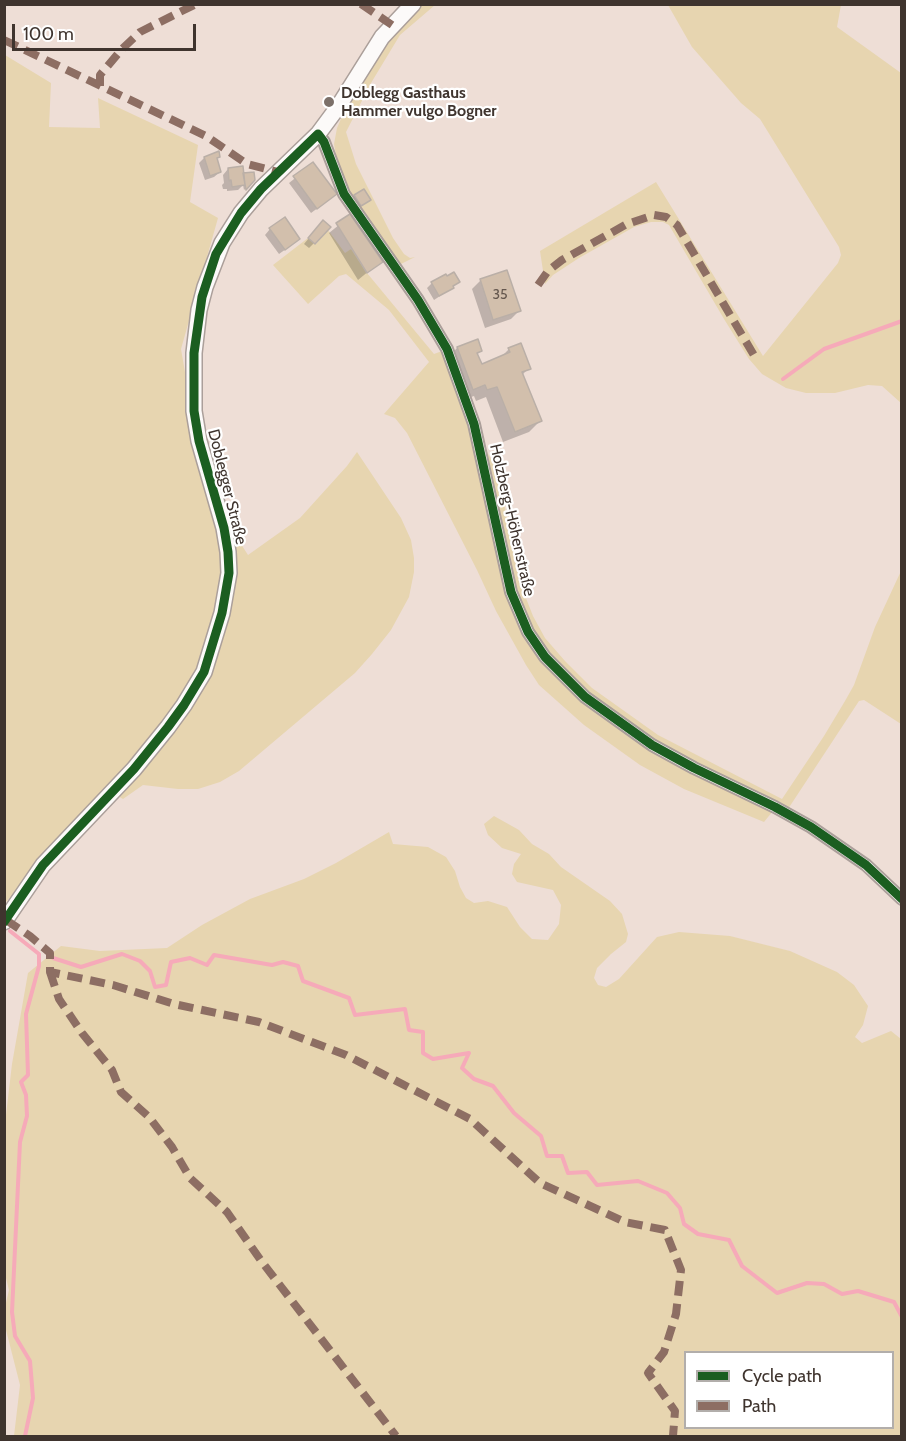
<!DOCTYPE html>
<html>
<head>
<meta charset="utf-8">
<style>
	body { margin:0 }
	#map { position:relative; width:906px; height:1441px; overflow:hidden; background:#eeded6; font-family:Cabin,sans-serif }
	canvas { display:block }
	.frame { position:absolute; inset:0; border:6px solid #3f342e; pointer-events:none }
	.legend { position:absolute; left:684px; top:1351px; width:210px; height:78px; box-sizing:border-box; background:#fff; border:2px solid #b2aeab; margin:0; padding:8px 10px; list-style:none; font-size:18px; color:#3f342e }
	.legend li { display:flex; align-items:center; gap:12px; height:30px }
	.legend b { width:30px; border:2px solid #b2aeab }
	.scale { position:absolute; left:12px; top:24px; width:184px; height:27px; box-sizing:border-box; border:3px solid #3f342e; border-top:0; padding-left:8px; font-size:18px; line-height:21px; white-space:nowrap; color:#3f342e; -webkit-text-stroke:4px #fff; paint-order:stroke }
</style>
</head>
<body>
<div id="map">
<canvas width="906" height="1441"></canvas>
<div class="frame"></div>
<ul class="legend">
<li><b style="height:8px;background:#1b5e20"></b>Cycle path</li>
<li><b style="height:8px;background:#8d6e63"></b>Path</li>
</ul>
<div class="scale">100 m</div>
</div>
<script>
const g = document.querySelector('canvas').getContext('2d');
g.lineJoin = 'round';
function paint(path, color) { g.fillStyle = color; g.fill(path, 'evenodd'); }
const shape = rows => new Path2D(rows.map(r => 'M' + r).join(''));
function trace(path, color, width, dash) { g.strokeStyle = color; g.lineWidth = width; g.lineCap = dash ? 'butt' : 'round'; g.setLineDash(dash || []); g.stroke(path); }
function drawText(font, color, halo, rows, align = 'center') {
  g.font = font + ' Cabin,sans-serif'; g.lineWidth = 4.5; g.setLineDash([]); g.textBaseline = 'middle'; g.strokeStyle = halo; g.fillStyle = color; for (const [text, x, y, turn = 0] of rows) {
    g.save(); g.translate(x, y); g.rotate((+turn || 0) * Math.PI / 180); g.textAlign = isNaN(turn) ? turn : align; if (halo) g.strokeText(text, 0, 0); g.fillText(text, 0, 0); g.restore();
  }
}
paint(shape([
	[422,5,435,5,400,35,371,83,346,132,356,164,393,238,404,254,410,258,415,257,399,265,349,192,338,166,334,144,337,128,347,105,387,41,404,21],
	[668,5,841,5,837,27,901,73,901,403,882,386,868,385,835,393,806,393,786,388,762,374,749,359,724,319,669,225,663,222,651,222,634,227,579,258,553,275,545,284,540,251,656,182,763,356,838,263,841,255,839,247,760,119,741,103,692,47],
	[5,55,51,83,49,127,100,128,98,98,198,145,190,202,218,218,181,349,205,488,248,555,300,518,347,466,357,452,401,518,411,540,414,558,414,572,409,597,391,630,372,654,355,673,239,771,220,782,198,789,178,789,143,785,123,799,116,795,46,868,30,895,17,890,5,903],
	[328,230,345,253,351,249,367,273,434,354,442,351,465,409,479,463,506,594,518,623,531,647,552,673,571,692,622,731,649,749,773,811,764,822,684,789,640,765,584,725,539,685,526,665,496,611,477,570,407,433,395,418,384,414,429,362,389,310,346,274,339,276,308,304,273,265,308,238,316,244],
	[485,448,497,470,522,588,533,616,545,638,565,661,592,688,658,735,782,799,824,736,845,701,854,685,875,627,901,571,901,724,864,700,859,701,788,809,697,764,654,741,588,693,549,654,533,630,515,591,508,564],
	[494,816,519,830,532,844,549,854,561,867,610,901,622,914,628,934,626,942,611,954,597,968,594,978,598,985,606,987,619,979,657,937,679,932,730,936,790,951,837,972,854,985,868,1006,863,1025,855,1037,862,1043,891,1031,901,1039,901,1436,14,1436,20,1385,5,1326,5,1307,9,1290,4,1270,4,1132,12,1064,28,973,61,946,100,951,167,948,202,925,250,899,304,879,336,863,389,832,393,844,428,847,446,857,455,871,460,887,466,898,474,903,488,901,507,907,520,927,532,939,548,940,559,924,561,905,553,890,517,882,512,874,514,864,521,854,502,848,488,835,484,824],
	[686,1352,892,1352,892,1428,686,1428]
]), '#e7d5b0');
paint(shape([
	[204,158,220,172,214,177,205,180,199,163],
	[313,164,330,199,311,213,289,183],
	[228,169,242,174,254,180,244,190,243,185,238,190,227,191,227,189,223,189,222,185,224,183,223,175],
	[355,196,367,202,358,207,353,198],
	[350,216,381,261,358,280,329,233],
	[318,227,314,243,309,248,304,244],
	[270,229,293,244,279,254,265,235],
	[506,272,519,311,511,319,485,328,472,289,480,281],
	[432,283,452,287,452,288,434,300,427,288],
	[477,341,481,350,477,355,481,366,500,358,509,349,529,368,522,375,540,421,529,432,503,442,486,397,476,401,474,396,462,400,446,360,457,348]
]), '#0003');
trace(shape([
	[783,379,824,349,902,321],
	[10,931,39,954,39,966,26,1014,28,1075,21,1082,26,1095,27,1116,20,1142,12,1312,15,1336,30,1361,33,1398,25,1436],
	[53,958,81,967,122,954,140,961,150,971,155,987,166,985,171,962,190,958,207,965,214,955,272,965,283,962,298,966,303,981,349,998,355,1015,405,1009,409,1030,423,1032,423,1053,433,1059,469,1053,462,1068,474,1079,493,1086,514,1113,541,1136,547,1156,562,1156,568,1173,587,1172,597,1185,638,1181,667,1193,680,1208,684,1224,698,1234,729,1240,742,1266,777,1293,807,1283,824,1284,842,1294,858,1291,894,1302,902,1317]
]), '#f6aab9', 4);
const building = shape([
	[219,151,220,157,217,158,221,172,210,176,204,157,219,151],
	[313,162,337,194,317,209,293,176,313,162],
	[243,166,245,185,232,187,231,180,229,181,228,168,243,166],
	[254,172,255,180,246,190,243,173,254,172],
	[364,189,371,200,361,206,354,195,364,189],
	[350,214,383,262,367,273,336,223,350,214],
	[285,217,300,239,285,250,269,228,285,217],
	[323,220,331,227,315,244,308,238,323,220],
	[507,270,521,311,493,320,480,279,507,270],
	[454,272,460,282,453,286,454,288,439,296,431,282,446,274,447,276,454,272],
	[478,339,482,351,477,353,482,364,510,352,508,348,521,343,531,369,522,372,542,421,515,432,497,387,487,390,485,385,473,390,457,347,478,339]
]);
paint(building, '#d2bfac');
trace(building, '#baafa7', 1.5);
const street = shape([
	[318,134,324,142,344,194,418,300,447,349,474,424,511,592,528,632,545,657,585,697,652,745,694,768,775,807,811,827,866,865,902,899]
]);
const secondary = shape([
	[4,922,43,865,134,769,168,727,184,705,204,672,222,613,229,573,228,552,224,528,199,441,194,411,194,353,199,310,205,287,222,243,241,213,261,189,318,134,338,107,382,37,413,4]
]);
trace(street, '#ab9f9a', 14);
trace(secondary, '#ab9f9a', 18);
trace(street, '#fcfaf9', 10);
trace(secondary, '#fcfaf9', 15);
trace(shape([
	[361,4,392,25],
	[4,40,206,136,247,164,278,172],
	[100,86,100,75,122,49,140,32,196,4],
	[538,285,548,271,562,260,627,224,654,215,666,217,677,225,755,357],
	[6,920,30,936,50,953,50,972,113,985,174,1004,259,1022,346,1055,470,1119,540,1183,625,1222,665,1230,681,1270,676,1314,664,1352,648,1373,675,1411,673,1436],
	[50,972,59,999,82,1033,112,1070,121,1092,149,1117,172,1147,190,1178,227,1212,262,1262,396,1436]
]), '#8d6e63', 8, [15, 8]);
trace(shape([
	[4,922,43,865,134,769,168,727,184,705,204,672,222,613,229,573,228,552,224,528,199,441,194,411,194,353,202,297,216,254,241,213,261,189,318,134,324,142,344,194,418,300,447,349,474,424,511,592,528,632,545,657,585,697,652,745,694,768,775,807,811,827,866,865,902,899]
]), '#1b5e20', 9);
for (const [x, y, r, color] of [
	[329,102,6,"#7c7069"]
]) { const dot = new Path2D(); dot.arc(x, y, r, 0, 2 * Math.PI); g.fillStyle = color; g.fill(dot); trace(dot, '#fff', 2); }
drawText('14px', '#64574e', null, [
	["35",500,295]
]);
drawText('bold 16px', '#3f342e', '#fff', [
	["Doblegg Gasthaus",341,93],
	["Hammer vulgo Bogner",341,111]
], 'left');
drawText('16px', '#3f342e', '#fff', [
	["Doblegger Straße",227,487,76],
	["Holzberg-Höhenstraße",512,520,77]
]);
</script>
</body>
</html>
